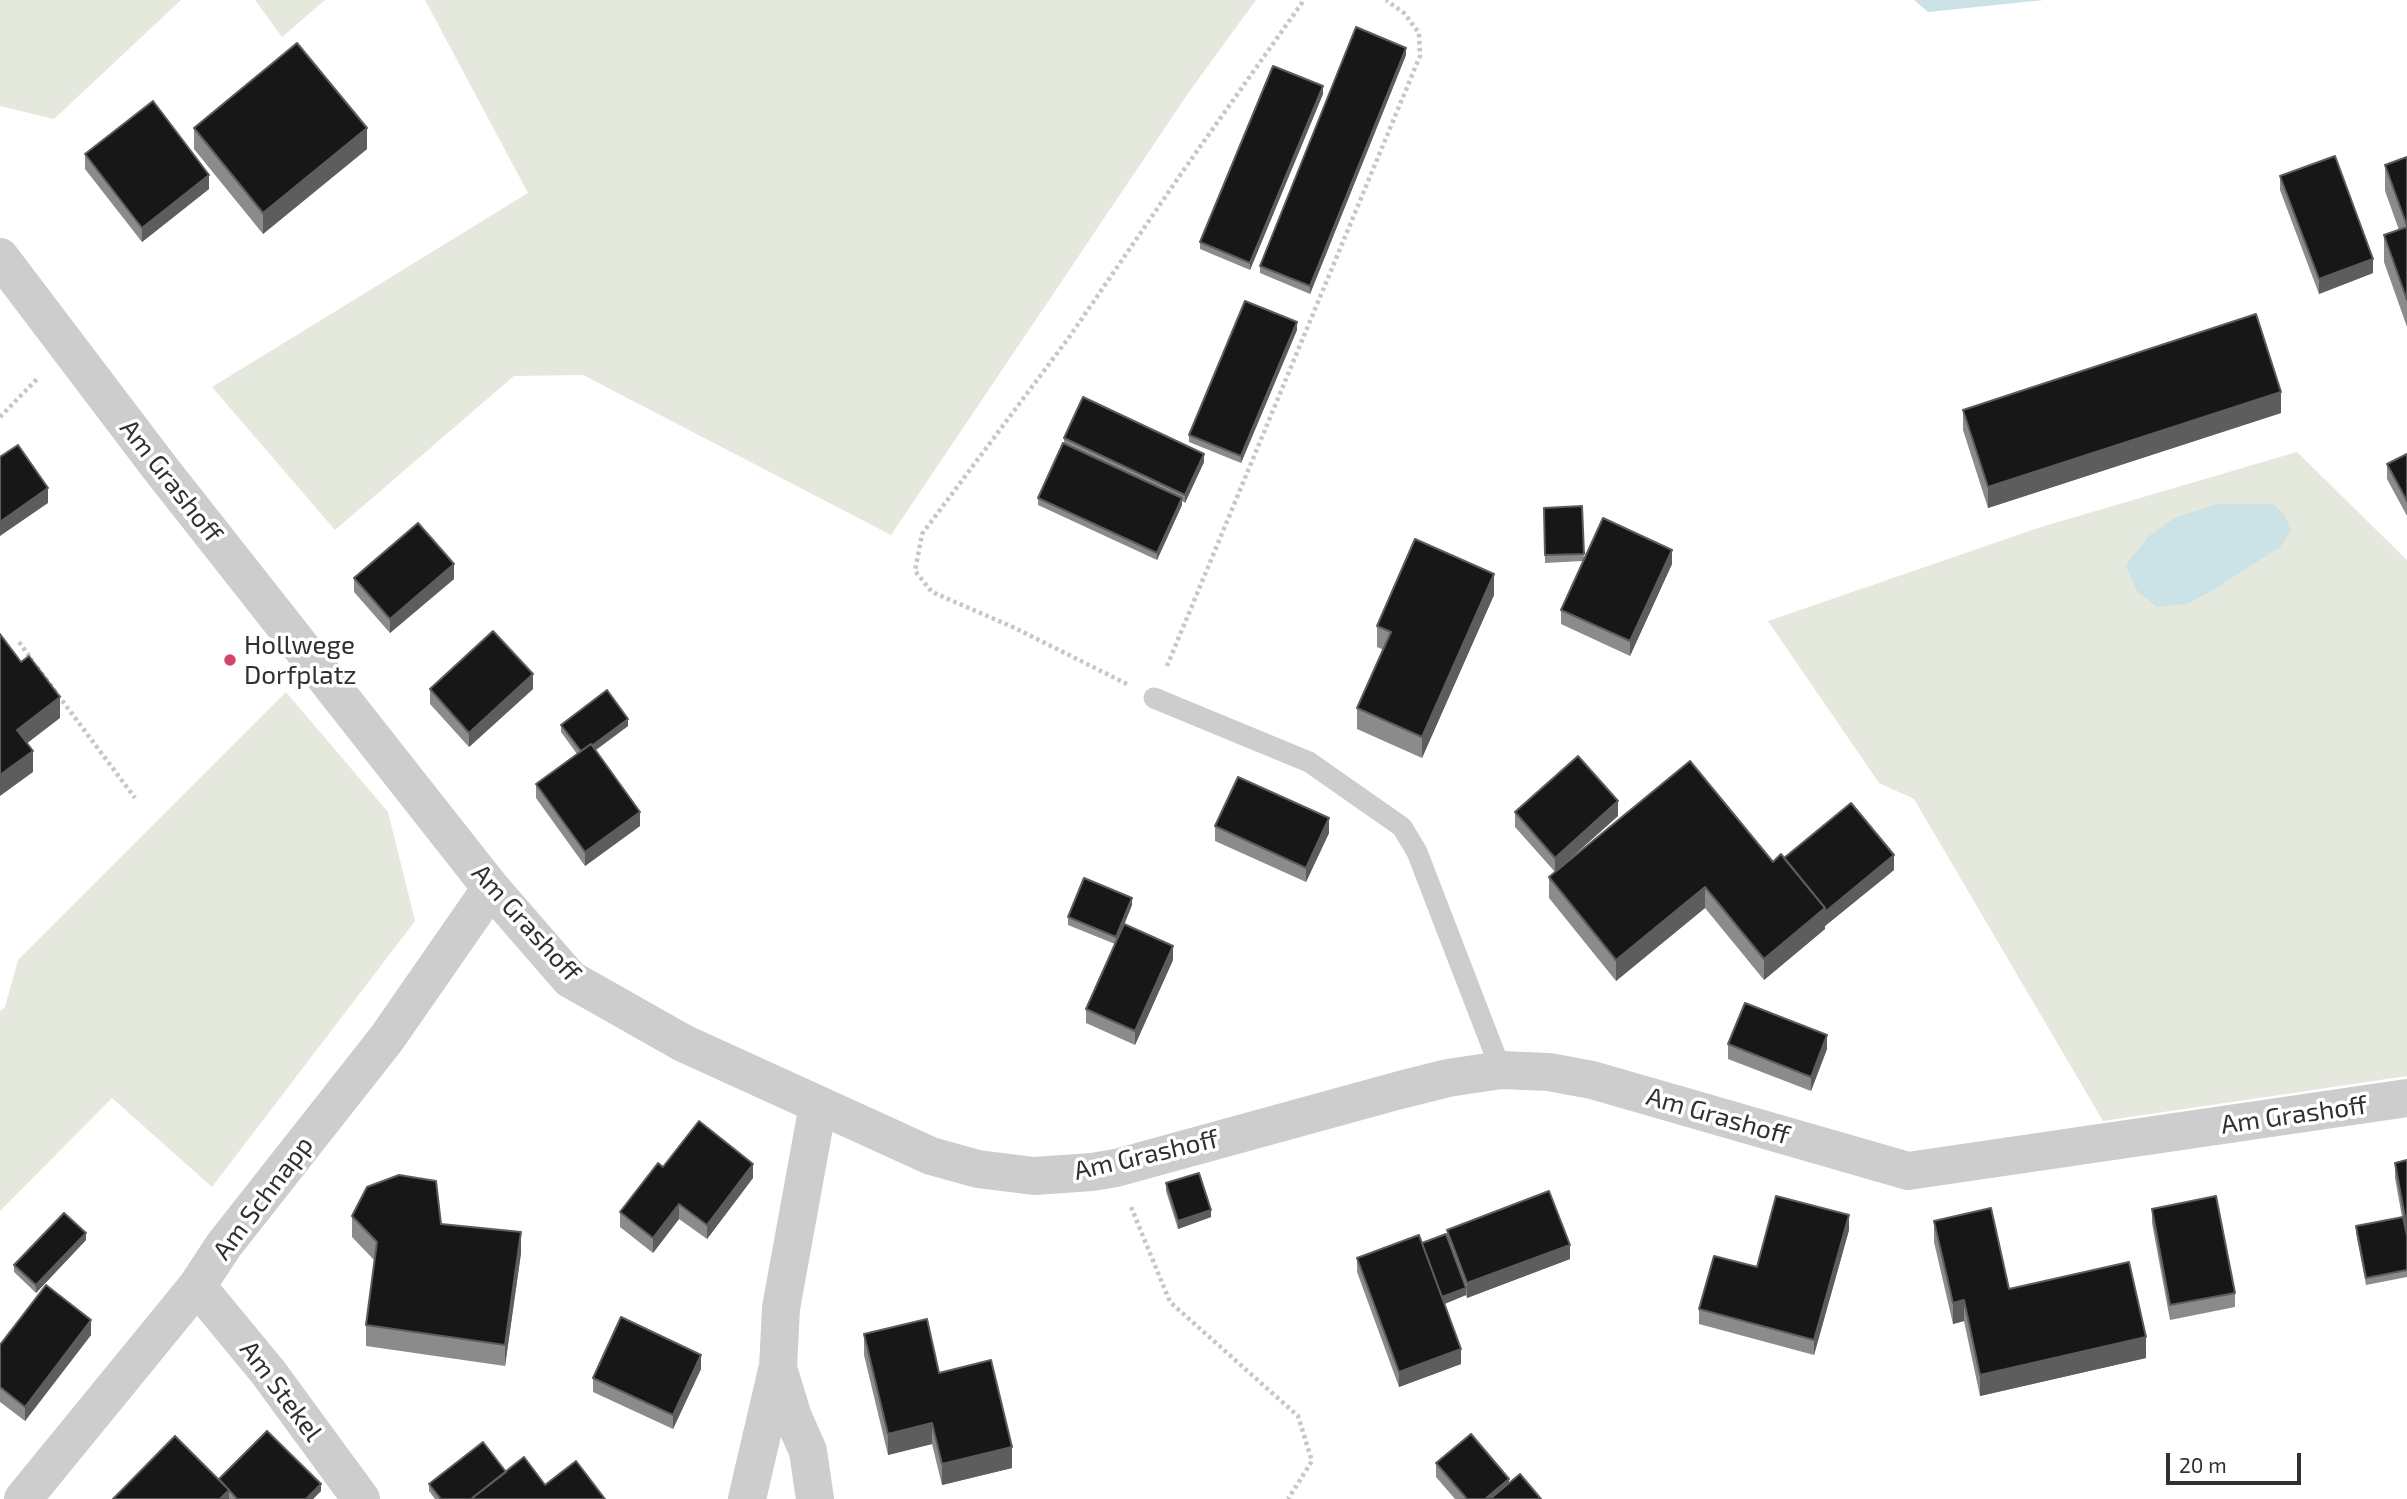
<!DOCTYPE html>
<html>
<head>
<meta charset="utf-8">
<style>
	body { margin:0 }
	#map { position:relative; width:2407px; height:1499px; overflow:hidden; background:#fff; font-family:"Exo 2",sans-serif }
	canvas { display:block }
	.scale { position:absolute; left:2166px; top:1453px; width:135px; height:32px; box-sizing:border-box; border:4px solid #303030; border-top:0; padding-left:9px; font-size:21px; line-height:24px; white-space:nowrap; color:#303030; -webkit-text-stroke:5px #fff; paint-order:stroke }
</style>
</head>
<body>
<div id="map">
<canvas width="2407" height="1499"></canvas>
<div class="scale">20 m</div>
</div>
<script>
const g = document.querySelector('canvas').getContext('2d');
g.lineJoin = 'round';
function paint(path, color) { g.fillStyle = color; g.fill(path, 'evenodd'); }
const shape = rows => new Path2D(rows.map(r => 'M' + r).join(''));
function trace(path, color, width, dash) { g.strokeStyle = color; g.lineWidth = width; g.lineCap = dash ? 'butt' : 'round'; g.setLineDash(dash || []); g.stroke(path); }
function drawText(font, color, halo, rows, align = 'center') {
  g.font = font + ' "Exo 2",sans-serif'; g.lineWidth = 7; g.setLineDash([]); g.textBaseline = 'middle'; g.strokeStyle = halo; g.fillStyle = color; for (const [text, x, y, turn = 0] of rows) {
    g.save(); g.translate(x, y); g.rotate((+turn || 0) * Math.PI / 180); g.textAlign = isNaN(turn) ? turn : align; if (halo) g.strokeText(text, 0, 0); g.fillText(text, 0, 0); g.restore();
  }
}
paint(shape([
	[0,0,181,0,54,119,0,106],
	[255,0,325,0,282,37],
	[425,0,1256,0,1189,92,891,535,583,375,514,376,335,530,212,387,528,193],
	[2297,452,2407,560,2407,1076,2103,1121,1914,799,1879,783,1768,621,2041,527],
	[286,692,388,812,415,921,212,1187,112,1098,0,1211,0,1011,5,1007,18,960]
]), '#e5e8dc');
paint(shape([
	[1914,0,2044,0,1928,12],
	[2218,504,2273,504,2284,514,2291,531,2280,547,2211,591,2187,604,2157,607,2137,591,2126,565,2149,536,2176,517]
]), '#cbe2e7');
trace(shape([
	[0,417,38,378],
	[19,642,32,660],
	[1167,666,1420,56,1419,33,1404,13,1386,0],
	[37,667,135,798],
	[1127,684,1015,628,932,592,915,571,922,534,1070,336,1183,171,1304,0],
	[1131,1207,1170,1302,1298,1416,1312,1461,1288,1499]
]), '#c7c7c7', 4.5, [3.5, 3.5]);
trace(shape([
	[1154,698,1309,762,1402,827,1417,852,1501,1070]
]), '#cdcdcd', 21);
trace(shape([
	[0,257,160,468,491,888,570,979,683,1043,931,1156,978,1169,1034,1176,1092,1172,1116,1168,1400,1090,1448,1078,1501,1070,1549,1072,1592,1080,1908,1171,2407,1098],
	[197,1286,268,1372,361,1499],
	[23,1499,197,1286,224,1245,387,1038,491,888],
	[747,1499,777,1370],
	[815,1499,808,1451,793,1417,778,1368,781,1308,818,1105]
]), '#cdcdcd', 38);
paint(shape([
	[1406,55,1310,294,1260,273,1260,266],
	[1323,94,1250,270,1200,249,1200,242],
	[194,128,367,149,263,234,194,149],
	[85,154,209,189,142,242,85,169],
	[2407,157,2407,327,2384,262,2384,235,2399,230,2385,191,2385,165],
	[2280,176,2373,273,2319,294,2280,190],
	[1297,330,1241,463,1189,442,1189,435],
	[1963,410,2281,413,1988,508,1963,430],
	[1064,438,1204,462,1185,503,1182,501,1182,505,1157,560,1038,505,1038,498,1064,443],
	[2407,454,2407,516,2387,479,2387,464],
	[1582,506,1584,560,1672,564,1630,656,1561,624,1561,610,1583,561,1545,563,1544,508],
	[354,578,454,579,390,633,354,592],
	[1494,595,1422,758,1357,729,1357,708,1384,650,1377,647,1377,626],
	[430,689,533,689,469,747,430,704],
	[561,725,628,726,596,750,640,826,585,866,536,798,536,784,577,754,561,732],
	[1515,812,1618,816,1555,872,1773,862,1784,858,1894,870,1825,926,1825,929,1764,980,1705,908,1616,981,1549,898,1549,877,1555,872,1515,827],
	[1215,826,1329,833,1306,882,1215,841],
	[1132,905,1124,924,1173,960,1135,1045,1086,1023,1086,1009,1115,944,1068,925,1068,917],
	[1728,1044,1827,1049,1811,1091,1728,1059],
	[2407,1160,2407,1277,2366,1285,2356,1233,2356,1226,2402,1217,2395,1178,2395,1163],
	[663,1167,753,1178,707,1239,679,1219,653,1253,620,1227,620,1212],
	[1166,1183,1211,1217,1178,1229,1166,1191],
	[2152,1209,2235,1293,2235,1307,2170,1320,2152,1223],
	[352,1216,441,1224,521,1253,505,1366,366,1346,366,1325,375,1261,352,1237],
	[1934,1221,2009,1289,2146,1358,1980,1396,1964,1321,1953,1324,1934,1242],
	[1447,1230,1570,1259,1467,1298,1466,1295,1444,1304,1461,1364,1399,1387,1357,1272,1357,1258,1447,1238],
	[1849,1230,1814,1355,1699,1324,1699,1309,1757,1267],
	[86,1240,36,1293,14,1272,14,1265],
	[864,1334,939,1373,1012,1468,942,1485,932,1444,888,1455,864,1355],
	[91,1335,25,1421,0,1402,0,1345],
	[701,1369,673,1429,593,1392,593,1378],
	[1436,1463,1509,1483,1541,1499,1455,1499,1436,1477],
	[506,1472,545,1485,605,1499,435,1499,429,1491,429,1484],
	[219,1479,321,1491,313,1499,113,1499]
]), '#8b8b8b');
paint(shape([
	[1406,48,1406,55,1310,294,1310,286],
	[1323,86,1323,94,1250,270,1250,263],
	[367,128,367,149,263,234,263,213],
	[209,175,209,189,142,242,142,228],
	[2373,259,2373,273,2319,294,2319,279],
	[1297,322,1297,330,1241,463,1241,456],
	[2281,392,2281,413,1988,508,1988,487],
	[1204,454,1204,462,1185,503,1185,495],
	[48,488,48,503,0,536,0,522],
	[1182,498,1182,505,1157,560,1157,553],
	[1672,550,1672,564,1630,656,1630,641],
	[454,564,454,579,390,633,390,619],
	[1494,574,1494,595,1422,758,1422,737],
	[533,674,533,689,469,747,469,733],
	[60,697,60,718,17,751,17,730],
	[628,719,628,726,582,760,582,753],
	[33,751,33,772,0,796,0,775],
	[1618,801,1618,816,1555,872,1555,858],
	[640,812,640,826,585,866,585,852],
	[1329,818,1329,833,1306,882,1306,868],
	[1894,855,1894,870,1825,926,1825,929,1764,980,1764,959,1825,908],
	[1705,887,1705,908,1616,981,1616,960],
	[1132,898,1132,905,1116,945,1116,937],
	[1173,946,1173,960,1135,1045,1135,1031],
	[1827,1035,1827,1049,1811,1091,1811,1077],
	[753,1164,753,1178,707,1239,707,1225],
	[679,1204,679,1219,653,1253,653,1238],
	[1211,1210,1211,1217,1178,1229,1178,1221],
	[1849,1215,1849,1230,1814,1355,1814,1340],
	[521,1232,521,1253,505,1366,505,1345],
	[86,1233,86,1240,36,1293,36,1285],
	[1570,1245,1570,1259,1467,1298,1467,1283],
	[1466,1288,1466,1295,1442,1305,1442,1297],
	[1964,1300,1964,1321,1953,1324,1953,1303],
	[91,1320,91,1335,25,1421,25,1407],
	[2146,1337,2146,1358,1980,1396,1980,1375],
	[1461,1349,1461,1364,1399,1387,1399,1372],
	[701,1355,701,1369,673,1429,673,1415],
	[932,1423,932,1444,888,1455,888,1434],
	[1012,1447,1012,1468,942,1485,942,1464],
	[1509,1479,1509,1493,1502,1499,1485,1499],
	[321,1484,321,1491,313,1499,306,1499],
	[229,1490,229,1499,220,1499]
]), '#5d5d5d');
const building = shape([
	[1356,27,1406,48,1310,286,1260,266,1356,27],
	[297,43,367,128,263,213,194,128,297,43],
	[1273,66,1323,86,1250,263,1200,242,1273,66],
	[153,101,209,175,142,228,85,154,153,101],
	[2335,156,2373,259,2319,279,2280,176,2335,156],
	[2407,157,2407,226,2385,165,2407,157],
	[2407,227,2407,300,2384,235,2407,227],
	[1245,301,1297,322,1241,456,1189,435,1245,301],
	[2256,314,2281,392,1988,487,1963,410,2256,314],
	[1083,397,1204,454,1185,495,1064,438,1083,397],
	[1063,443,1182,498,1157,553,1038,498,1063,443],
	[18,445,48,488,0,522,0,457,18,445],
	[2407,454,2407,501,2387,464,2407,454],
	[1582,506,1584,554,1545,555,1544,508,1582,506],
	[1603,518,1672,550,1630,641,1561,610,1603,518],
	[418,523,454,564,390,619,354,578,418,523],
	[1415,539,1494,574,1422,737,1357,708,1391,632,1377,626,1415,539],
	[493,631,533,674,469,733,430,689,493,631],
	[0,634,21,662,29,656,60,697,17,730,33,751,0,775,0,634],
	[607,690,628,719,593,745,591,744,581,751,561,725,607,690],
	[591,744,640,812,585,852,536,784,591,744],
	[1578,756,1618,801,1555,858,1515,812,1578,756],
	[1690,761,1773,862,1781,854,1825,908,1764,959,1705,887,1616,960,1549,877,1690,761],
	[1238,777,1329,818,1306,868,1215,826,1238,777],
	[1851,803,1894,855,1825,912,1825,908,1784,858,1851,803],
	[1084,878,1132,898,1116,937,1068,917,1084,878],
	[1124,924,1173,946,1135,1031,1086,1009,1124,924],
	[1745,1003,1827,1035,1811,1077,1728,1044,1745,1003],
	[699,1121,753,1164,707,1225,679,1204,653,1238,620,1212,658,1163,663,1167,699,1121],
	[2407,1160,2407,1228,2395,1163,2407,1160],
	[1199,1173,1211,1210,1178,1221,1166,1183,1199,1173],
	[399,1175,436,1181,441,1224,521,1232,505,1345,366,1325,377,1242,352,1216,367,1187,399,1175],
	[1549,1191,1570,1245,1467,1283,1447,1230,1549,1191],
	[1776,1196,1849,1215,1814,1340,1699,1309,1714,1256,1757,1267,1776,1196],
	[2216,1196,2235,1293,2170,1305,2152,1209,2216,1196],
	[1991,1208,2009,1289,2129,1262,2146,1337,1980,1375,1964,1300,1953,1303,1934,1221,1991,1208],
	[64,1213,86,1233,36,1285,14,1265,64,1213],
	[2403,1217,2407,1236,2407,1270,2366,1278,2356,1226,2403,1217],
	[1446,1234,1466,1288,1442,1297,1422,1243,1446,1234],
	[1419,1235,1461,1349,1399,1372,1357,1258,1419,1235],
	[46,1285,91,1320,25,1407,0,1387,0,1345,46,1285],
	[621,1317,701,1355,673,1415,593,1378,621,1317],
	[927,1319,939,1373,991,1360,1012,1447,942,1464,932,1423,888,1434,864,1334,927,1319],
	[267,1431,321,1484,306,1499,237,1499,219,1479,267,1431],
	[1471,1434,1509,1479,1485,1499,1467,1499,1436,1463,1471,1434],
	[175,1436,229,1490,220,1499,113,1499,175,1436],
	[483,1442,506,1472,471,1499,441,1499,429,1484,483,1442],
	[524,1457,545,1485,576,1461,605,1499,471,1499,524,1457],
	[1520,1474,1541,1499,1490,1499,1520,1474]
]);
paint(building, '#171717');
trace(building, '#5d5d5d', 2);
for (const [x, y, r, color] of [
	[230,660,7,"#d4456e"]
]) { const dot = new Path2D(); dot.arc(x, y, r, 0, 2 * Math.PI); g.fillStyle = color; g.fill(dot); trace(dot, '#fff', 2.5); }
drawText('26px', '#303030', '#fff', [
	["Am Grashoff",171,481,52],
	["Am Grashoff",526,923,48],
	["Am Grashoff",2294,1115,-8],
	["Am Grashoff",1718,1116,16],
	["Am Grashoff",1146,1155,-13],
	["Am Schnapp",263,1198,-53],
	["Am Stekel",281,1391,53]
]);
drawText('26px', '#303030', '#fff', [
	["Hollwege",244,645],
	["Dorfplatz",244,675]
], 'left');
</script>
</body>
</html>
